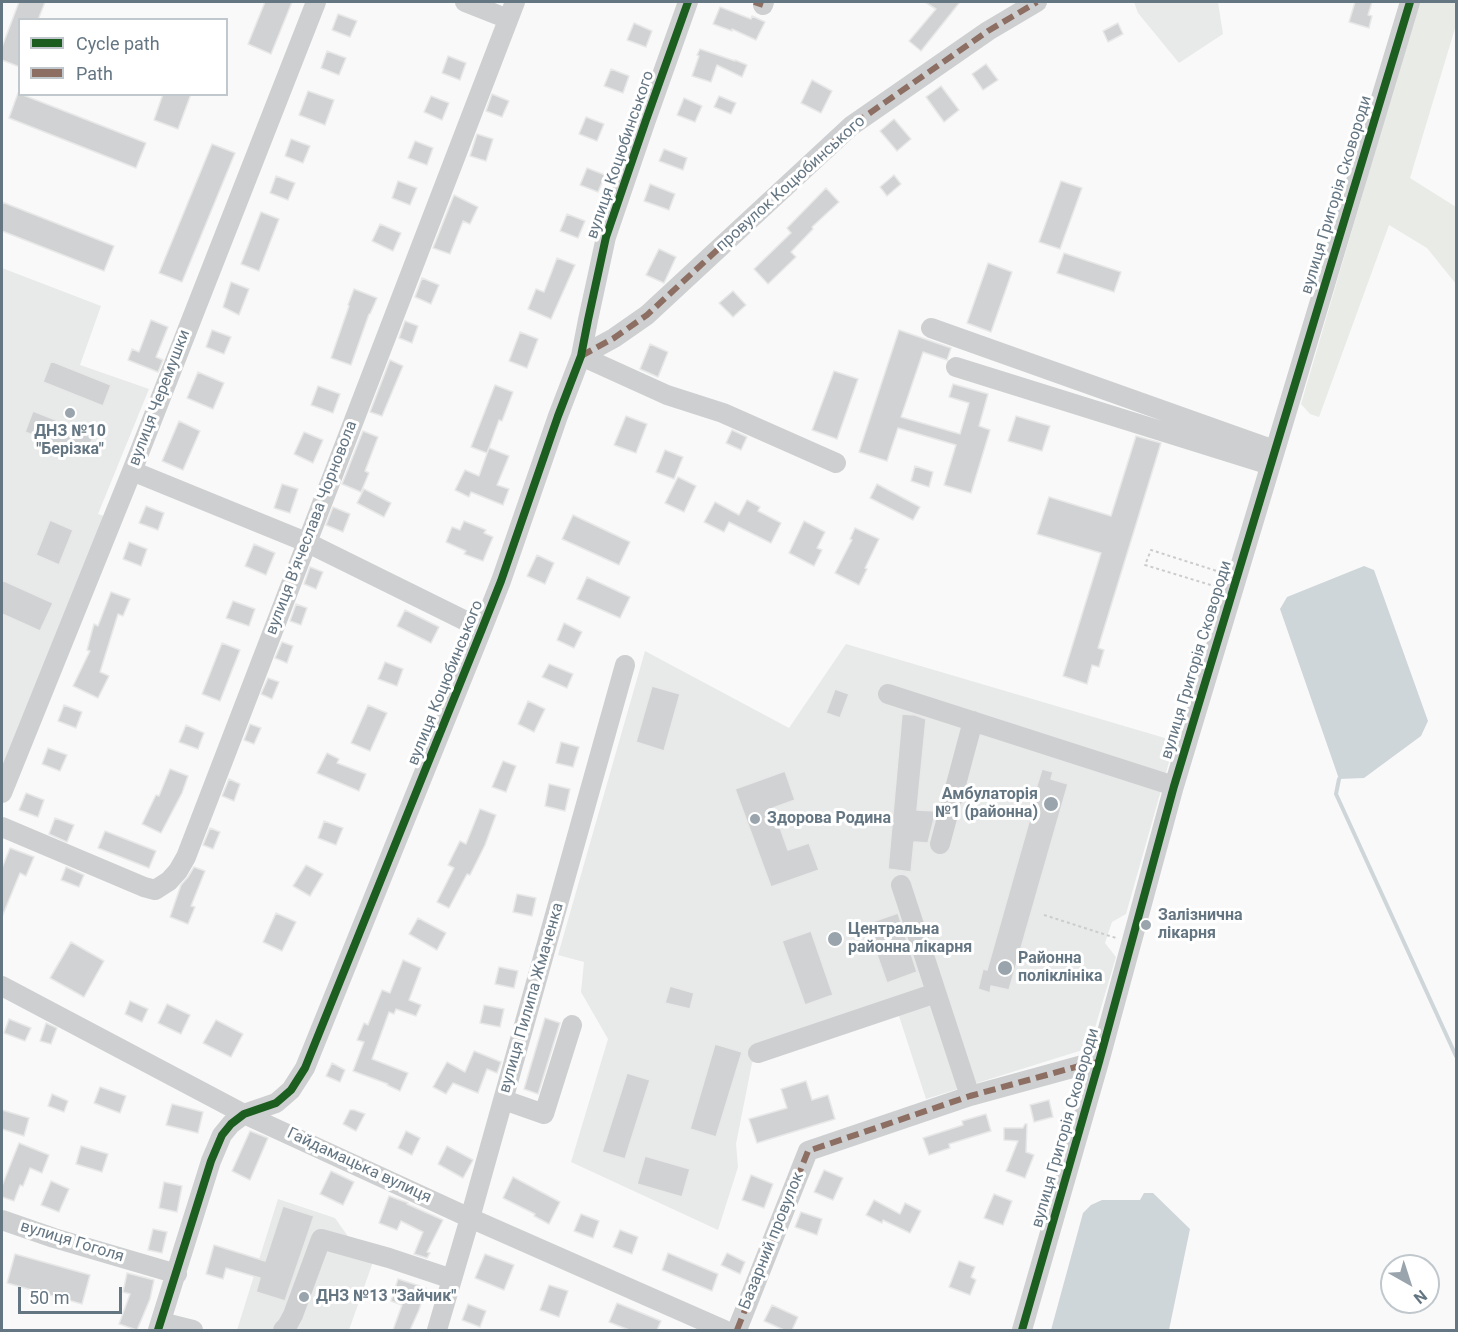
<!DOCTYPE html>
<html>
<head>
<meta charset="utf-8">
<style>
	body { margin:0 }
	#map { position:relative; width:1458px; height:1332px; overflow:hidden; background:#f9f9f9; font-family:Roboto,sans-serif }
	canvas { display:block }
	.frame { position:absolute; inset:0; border:3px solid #657683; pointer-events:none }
	.legend { position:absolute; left:18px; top:18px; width:210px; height:78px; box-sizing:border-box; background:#fff; border:2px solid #c1c8cd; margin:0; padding:8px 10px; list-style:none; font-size:18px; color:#657683 }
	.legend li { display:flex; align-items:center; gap:12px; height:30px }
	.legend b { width:30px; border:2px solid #c1c8cd }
	.north { position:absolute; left:1380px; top:1254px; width:60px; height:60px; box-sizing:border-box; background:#fff; border:2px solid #c1c8cd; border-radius:50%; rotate:141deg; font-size:16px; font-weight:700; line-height:24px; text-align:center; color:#657683 }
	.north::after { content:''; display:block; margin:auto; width:21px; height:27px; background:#99a4ac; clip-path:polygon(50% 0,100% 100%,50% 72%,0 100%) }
	.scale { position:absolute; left:18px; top:1287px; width:104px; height:27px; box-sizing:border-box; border:3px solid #657683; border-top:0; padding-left:8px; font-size:18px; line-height:21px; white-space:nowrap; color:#657683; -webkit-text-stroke:4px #fff; paint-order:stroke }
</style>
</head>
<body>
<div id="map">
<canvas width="1458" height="1332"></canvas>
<div class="frame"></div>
<ul class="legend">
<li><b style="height:8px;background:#1b5e20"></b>Cycle path</li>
<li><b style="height:8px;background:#8d6e63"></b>Path</li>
</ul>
<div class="north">N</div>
<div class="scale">50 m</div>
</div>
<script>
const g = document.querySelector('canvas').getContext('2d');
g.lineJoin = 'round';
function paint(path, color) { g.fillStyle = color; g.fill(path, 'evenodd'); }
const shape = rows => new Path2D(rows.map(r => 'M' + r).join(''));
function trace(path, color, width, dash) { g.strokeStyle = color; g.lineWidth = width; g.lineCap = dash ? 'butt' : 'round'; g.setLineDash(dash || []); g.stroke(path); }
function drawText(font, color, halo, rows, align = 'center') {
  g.font = font + ' Roboto,sans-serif'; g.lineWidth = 6; g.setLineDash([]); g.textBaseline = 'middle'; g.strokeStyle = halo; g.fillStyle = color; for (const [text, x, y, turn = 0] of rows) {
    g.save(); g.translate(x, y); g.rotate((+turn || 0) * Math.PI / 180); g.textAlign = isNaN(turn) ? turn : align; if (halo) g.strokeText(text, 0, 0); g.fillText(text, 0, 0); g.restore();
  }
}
paint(shape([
	[1134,2,1218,2,1223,34,1179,63,1138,13],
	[2,268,101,306,80,365,149,389,98,514,107,517,2,776],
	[846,644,1175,741,1126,914,1112,922,1105,943,1116,957,1089,1048,926,1099,897,1010,762,1054,752,1063,736,1144,738,1167,718,1230,571,1162,608,1039,581,992,584,962,558,955,645,651,789,728],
	[278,1199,335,1218,352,1242,374,1259,349,1330,237,1330]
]), '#e8e9e9');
paint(shape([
	[1419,2,1456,2,1456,25,1410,178,1456,207,1456,284,1427,248,1389,225,1319,417,1310,414,1301,404]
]), '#e8ebe6');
paint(shape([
	[1364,566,1374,570,1428,721,1421,736,1364,778,1339,779,1280,609,1287,597],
	[1144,1193,1153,1193,1190,1229,1169,1330,1051,1330,1083,1213,1091,1205,1102,1200,1140,1200]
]), '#ced6d9');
trace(shape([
	[1339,779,1336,794,1456,1056]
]), '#ced6d9', 4);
const building = shape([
	[19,2,45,2,38,20,20,20,20,67,2,60,2,47,19,2],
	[265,2,292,2,271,54,248,44,265,2],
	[925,2,960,2,921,51,909,41,936,9,925,2],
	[1355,2,1372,2,1368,15,1372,16,1369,28,1349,22,1355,2],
	[720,7,751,19,752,16,765,22,756,40,732,29,732,31,713,24,720,7],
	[338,14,357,21,350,37,332,30,338,14],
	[634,23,652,31,646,47,627,40,634,23],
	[1118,23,1123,34,1108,42,1103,31,1118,23],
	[700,49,735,61,735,60,747,65,742,77,717,65,711,82,692,76,699,56,697,55,700,49],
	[327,51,346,58,339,75,321,68,327,51],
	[448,56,466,63,460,80,442,73,448,56],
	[986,64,998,80,983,90,972,74,986,64],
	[611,69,629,76,623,93,604,86,611,69],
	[812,80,832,91,821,113,801,103,812,80],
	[941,86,959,110,944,122,926,97,941,86],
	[308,91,334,100,325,125,299,115,308,91],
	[18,93,146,143,136,168,9,118,18,93],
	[163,94,191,94,178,129,154,120,163,94],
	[492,94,509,101,502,117,486,111,492,94],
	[431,96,449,103,442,120,424,112,431,96],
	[719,96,736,103,731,114,714,107,719,96],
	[684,98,702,106,695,122,677,115,684,98],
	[586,117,604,124,597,141,579,134,586,117],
	[894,119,911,139,897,151,880,131,894,119],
	[477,134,493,139,486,161,470,156,477,134],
	[291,139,310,146,303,163,285,156,291,139],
	[415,141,433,148,427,165,408,158,415,141],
	[212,144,235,153,182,282,159,273,212,144],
	[664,149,687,158,683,170,659,161,664,149],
	[587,168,605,175,598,192,580,185,587,168],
	[894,175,901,184,887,196,880,187,894,175],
	[276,176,295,183,288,200,270,193,276,176],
	[398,181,417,188,410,205,392,198,398,181],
	[1061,181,1082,188,1060,249,1039,242,1061,181],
	[650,184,675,194,669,210,644,201,650,184],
	[826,188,839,202,812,227,813,229,791,252,796,257,768,284,754,269,791,233,787,228,826,188],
	[454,195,478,207,470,224,463,221,450,254,433,248,454,195],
	[2,202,114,246,104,271,2,231,2,202],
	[261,212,279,219,259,271,241,264,261,212],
	[567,214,585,221,578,238,560,231,567,214],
	[380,224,401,233,393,251,372,241,380,224],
	[659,249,676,257,664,283,646,275,659,249],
	[1064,253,1121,272,1114,292,1057,273,1064,253],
	[557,258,575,265,551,319,528,309,536,289,544,292,557,258],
	[988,263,1012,272,991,332,967,323,988,263],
	[422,278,439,285,431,304,415,297,422,278],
	[231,282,249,289,239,315,223,307,231,282],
	[354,289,377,298,370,314,369,314,351,365,331,358,349,306,348,305,354,289],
	[733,291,746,305,733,317,719,303,733,291],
	[151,320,168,327,156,357,163,360,158,372,128,360,132,349,139,352,151,320],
	[405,321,418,326,412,343,399,338,405,321],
	[212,330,231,337,224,354,206,347,212,330],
	[899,330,951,348,947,360,923,352,901,417,960,434,969,403,949,397,953,384,988,394,979,426,990,430,971,493,944,485,956,445,898,428,887,461,859,452,899,330],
	[520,332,538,339,527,368,509,361,520,332],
	[650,344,668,352,658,377,640,369,650,344],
	[390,360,403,366,382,416,370,412,390,360],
	[51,361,111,385,103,406,43,382,51,361],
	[834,371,858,379,837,439,812,430,834,371],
	[198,372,224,383,213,409,187,398,198,372],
	[495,385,513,392,502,421,499,420,487,453,471,447,495,385],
	[318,386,340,394,333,413,311,405,318,386],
	[33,411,94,435,85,456,25,432,33,411],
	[626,416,647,424,636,453,614,445,626,416],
	[1016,416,1050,426,1042,451,1008,441,1016,416],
	[179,421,200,431,183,470,162,461,179,421],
	[732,430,747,437,741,450,726,443,732,430],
	[363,431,378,437,365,471,369,473,361,492,342,484,363,431],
	[304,432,323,440,313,463,294,454,304,432],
	[1136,436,1161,443,1098,648,1104,650,1099,667,1092,665,1087,684,1063,676,1101,553,1037,534,1049,497,1111,516,1136,436],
	[489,448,509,456,497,485,509,489,503,505,471,492,469,497,455,490,465,470,479,476,489,448],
	[665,450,683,457,674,479,656,472,665,450],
	[915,466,933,472,929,487,911,481,915,466],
	[678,477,696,486,684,512,665,503,678,477],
	[282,484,298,489,290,513,274,508,282,484],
	[877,484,920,507,913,520,870,498,877,484],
	[364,489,391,503,384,517,357,503,364,489],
	[747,500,760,507,758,511,781,523,771,543,729,522,724,532,704,522,715,502,739,515,747,500],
	[146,506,164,513,158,530,139,523,146,506],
	[333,507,350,514,343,532,326,525,333,507],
	[573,515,630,542,619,565,562,539,573,515],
	[50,520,73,530,59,565,36,555,50,520],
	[464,521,486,530,484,533,493,537,483,561,464,554,466,551,446,542,452,527,460,530,464,521],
	[804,521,825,532,817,548,822,550,814,566,789,553,804,521],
	[855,528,879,539,865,568,867,569,859,585,835,573,852,540,850,539,855,528],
	[129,542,147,549,141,566,123,559,129,542],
	[254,544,275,553,266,575,245,566,254,544],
	[537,555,554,563,545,584,527,576,537,555],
	[310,567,323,572,316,589,304,584,310,567],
	[587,577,630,597,620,618,577,599,587,577],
	[2,580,53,603,40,631,2,614,2,580],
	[111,592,130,599,123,616,118,614,100,672,109,676,98,698,73,686,90,651,87,650,94,624,98,626,111,592],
	[233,601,255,609,249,626,226,618,233,601],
	[296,604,307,608,301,625,290,621,296,604],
	[405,610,439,627,431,643,397,626,405,610],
	[564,623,582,632,574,648,557,640,564,623],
	[282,642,293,646,287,663,275,658,282,642],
	[222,643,240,650,220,701,202,694,222,643],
	[385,662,403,669,397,686,378,679,385,662],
	[549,664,573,674,567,688,542,677,549,664],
	[268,678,279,682,272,699,261,694,268,678],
	[652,686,680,694,664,751,636,742,652,686],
	[835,689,849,694,840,718,826,713,835,689],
	[528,701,545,709,534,732,518,724,528,701],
	[64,705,82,712,76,728,58,721,64,705],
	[368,705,387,713,370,751,351,743,368,705],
	[902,714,915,715,926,719,917,810,936,811,928,843,914,842,911,872,888,869,902,714],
	[250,724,261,728,254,744,244,740,250,724],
	[186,725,204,733,198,749,179,742,186,725],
	[561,742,579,747,573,767,556,763,561,742],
	[48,748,67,755,60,771,42,764,48,748],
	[327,753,339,759,337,763,366,774,359,791,317,773,327,753],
	[503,761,516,766,506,792,492,787,503,761],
	[170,769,188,776,182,793,161,833,142,824,156,795,159,796,170,769],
	[1042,769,1053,772,1051,779,1068,784,1009,990,991,986,990,993,978,989,983,969,987,970,1038,790,1036,789,1042,769],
	[785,771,795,800,773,808,788,850,809,843,819,870,771,887,735,789,785,771],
	[229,779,240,784,234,801,222,796,229,779],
	[549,784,570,789,565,811,545,806,549,784],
	[26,793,44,800,38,817,19,810,26,793],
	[480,809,496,815,485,845,470,875,467,874,449,908,437,902,454,868,448,865,460,841,466,844,480,809],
	[55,818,74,825,67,842,49,834,55,818],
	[324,821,343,828,336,845,318,838,324,821],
	[210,828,220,832,213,849,203,845,210,828],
	[105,831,156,851,149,868,98,848,105,831],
	[10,848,34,857,26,876,20,873,2,917,2,868,10,848],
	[306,865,323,874,310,896,293,886,306,865],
	[66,867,84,875,79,887,61,880,66,867],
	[194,867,205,871,191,906,195,907,188,924,170,917,181,885,188,877,194,867],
	[517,894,536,898,532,916,513,912,517,894],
	[276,913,296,922,282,951,263,942,276,913],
	[898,913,917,972,887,983,866,924,898,913],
	[418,918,446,933,437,950,409,934,418,918],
	[811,931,833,995,805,1005,782,941,811,931],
	[71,942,104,961,84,997,50,978,71,942],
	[403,960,421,968,409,1000,421,1005,416,1016,396,1009,394,1014,389,1012,372,1059,408,1073,400,1091,387,1085,388,1084,353,1071,364,1042,357,1040,364,1023,368,1025,382,990,390,993,403,960],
	[499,967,518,971,514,988,495,984,499,967],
	[670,986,694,993,690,1009,665,1003,670,986],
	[130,1001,148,1009,142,1022,125,1014,130,1001],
	[167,1004,190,1015,181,1034,158,1023,167,1004],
	[484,1005,504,1009,500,1027,480,1023,484,1005],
	[545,1018,560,1023,538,1094,524,1089,545,1018],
	[9,1019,31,1028,25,1041,4,1033,9,1019],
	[216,1020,243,1034,231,1057,203,1043,216,1020],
	[46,1023,57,1028,51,1044,40,1041,46,1023],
	[715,1044,742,1052,716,1137,690,1129,715,1044],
	[474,1051,501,1062,497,1073,487,1069,478,1093,453,1083,446,1094,433,1087,447,1062,465,1072,474,1051],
	[332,1063,345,1070,340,1082,326,1076,332,1063],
	[627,1073,650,1080,625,1159,602,1152,627,1073],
	[806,1081,812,1100,828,1095,835,1119,757,1143,749,1119,787,1108,781,1089,806,1081],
	[100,1087,126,1096,120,1113,94,1103,100,1087],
	[52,1094,68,1101,64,1112,48,1106,52,1094],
	[1049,1100,1053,1117,1034,1122,1030,1105,1049,1100],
	[172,1104,203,1112,198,1133,166,1125,172,1104],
	[2,1110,29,1118,24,1136,2,1129,2,1110],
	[350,1110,354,1110,365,1114,356,1131,343,1124,350,1110],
	[986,1114,991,1131,949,1144,950,1148,929,1155,923,1138,963,1125,962,1121,986,1114],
	[1025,1124,1027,1124,1026,1152,1034,1155,1025,1178,1006,1171,1018,1141,1004,1140,1004,1128,1023,1128,1025,1124],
	[250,1131,268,1138,250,1180,232,1171,250,1131],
	[406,1131,420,1138,412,1155,398,1148,406,1131],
	[19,1143,49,1155,42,1173,30,1168,23,1186,20,1185,14,1201,2,1197,2,1186,19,1143],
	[81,1146,108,1154,102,1172,76,1164,81,1146],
	[447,1146,473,1160,463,1178,438,1164,447,1146],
	[645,1156,690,1169,682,1197,637,1184,645,1156],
	[824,1170,843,1178,833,1200,814,1192,824,1170],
	[331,1171,354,1182,343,1205,320,1194,331,1171],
	[751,1175,773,1184,764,1208,742,1200,751,1175],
	[513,1177,560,1202,549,1224,534,1216,535,1214,503,1198,513,1177],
	[51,1181,69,1189,59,1212,41,1205,51,1181],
	[164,1182,182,1186,177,1212,159,1208,164,1182],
	[994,1194,1012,1201,1003,1225,984,1218,994,1194],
	[389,1196,408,1203,407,1204,443,1220,427,1252,430,1253,427,1258,414,1254,423,1232,401,1221,397,1230,379,1223,389,1196],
	[874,1200,900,1214,905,1203,921,1211,910,1233,883,1220,882,1223,866,1215,874,1200],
	[283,1206,314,1216,285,1301,256,1292,260,1278,226,1268,223,1279,206,1274,214,1245,265,1261,283,1206],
	[801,1212,822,1219,817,1235,795,1227,801,1212],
	[581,1214,599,1221,593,1238,574,1231,581,1214],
	[153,1229,167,1232,162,1253,148,1250,153,1229],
	[620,1230,638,1237,632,1254,613,1247,620,1230],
	[668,1253,718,1274,712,1291,662,1270,668,1253],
	[727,1253,745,1262,740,1274,721,1265,727,1253],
	[15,1254,90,1275,82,1304,7,1283,15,1254],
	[485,1254,514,1265,504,1290,475,1278,485,1254],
	[959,1261,975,1267,971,1277,976,1280,970,1295,949,1287,959,1261],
	[127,1273,154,1280,150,1299,137,1330,119,1324,130,1294,123,1292,127,1273],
	[398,1279,426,1288,419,1310,410,1330,393,1330,402,1305,391,1301,398,1279],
	[549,1285,568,1291,559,1317,540,1310,549,1285],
	[617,1303,661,1321,657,1330,629,1330,609,1322,617,1303],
	[468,1304,486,1311,480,1327,462,1320,468,1304],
	[772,1305,798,1317,792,1330,784,1330,764,1321,772,1305]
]);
paint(building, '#d0d2d3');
trace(building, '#e8e8e8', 1.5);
trace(shape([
	[1218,572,1214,586,1145,565,1151,550,1220,572],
	[1044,915,1116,938]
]), '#cbcccd', 2, [3, 3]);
trace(shape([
	[465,2,508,19],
	[763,5,764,2],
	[931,328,1274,450],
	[581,356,614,338,647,315,851,126,988,31,1037,2],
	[581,356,667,395,723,413,836,463],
	[956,367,1270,465],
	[132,471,306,542,482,629],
	[888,694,1174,786],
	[2,793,132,471,316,2],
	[2,827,144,887,155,890,169,881,178,871,186,857,515,2],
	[940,844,973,721],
	[901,885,970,1096],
	[2,986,244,1114,470,1218,724,1330],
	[758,1053,936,993],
	[504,1100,544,1114,572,1025],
	[2,1220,54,1238,177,1274],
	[161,1322,193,1330],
	[158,1330,211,1161,222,1135,231,1124,244,1114,276,1103,283,1097,291,1090,305,1068,482,629,501,581,558,416,581,356,588,320,606,237,646,120,688,2],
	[283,1330,287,1326,293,1315,321,1239,389,1258,452,1279],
	[437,1330,470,1218,625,665],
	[737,1330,808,1151,970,1096,1083,1065,1099,1062],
	[1022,1330,1099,1062,1174,786,1410,2]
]), '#cecfd0', 20);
trace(shape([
	[754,2,763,5],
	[581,356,614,338,647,315,851,126,988,31,1037,2],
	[737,1330,808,1151,970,1096,1083,1065,1099,1062]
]), '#8d6e63', 6, [12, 6]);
trace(shape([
	[158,1330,211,1161,222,1135,231,1124,244,1114,276,1103,283,1097,291,1090,305,1068,482,629,501,581,558,416,581,356,588,320,606,237,646,120,688,2],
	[1022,1330,1099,1062,1174,786,1410,2]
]), '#1b5e20', 8);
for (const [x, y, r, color] of [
	[70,413,6,"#99a4ac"],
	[1051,804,8,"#99a4ac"],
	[755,819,6,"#99a4ac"],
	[1146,925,6,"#99a4ac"],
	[835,939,8,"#99a4ac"],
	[1005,968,8,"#99a4ac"],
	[304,1297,6,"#99a4ac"]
]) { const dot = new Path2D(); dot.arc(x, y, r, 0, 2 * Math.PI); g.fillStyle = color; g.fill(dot); trace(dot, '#fff', 2); }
drawText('16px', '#657683', '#fff', [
	["вулиця Коцюбинського",621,155,-71],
	["провулок Коцюбинського",791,184,-42],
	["вулиця Григорія Сковороди",1337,195,-73],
	["вулиця Черемушки",160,398,-69],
	["вулиця Вʼячеслава Чорновола",312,528,-69],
	["вулиця Григорія Сковороди",1197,660,-73],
	["вулиця Коцюбинського",446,683,-68],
	["вулиця Пилипа Жмаченка",532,998,-74],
	["вулиця Григорія Сковороди",1066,1128,-74],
	["Гайдамацька вулиця",359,1166,25],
	["Базарний провулок",772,1241,-68],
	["вулиця Гоголя",72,1242,17]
]);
drawText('bold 16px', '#657683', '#fff', [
	["ДНЗ №10",70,432,"center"],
	["\"Берізка\"",70,450,"center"],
	["Амбулаторія",1038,795,"right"],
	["№1 (районна)",1038,813,"right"],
	["Здорова Родина",767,819],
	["Залізнична",1158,916],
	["лікарня",1158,934],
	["Центральна",848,930],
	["районна лікарня",848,948],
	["Районна",1018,959],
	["поліклініка",1018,977],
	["ДНЗ №13 \"Зайчик\"",316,1297]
], 'left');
</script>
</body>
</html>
